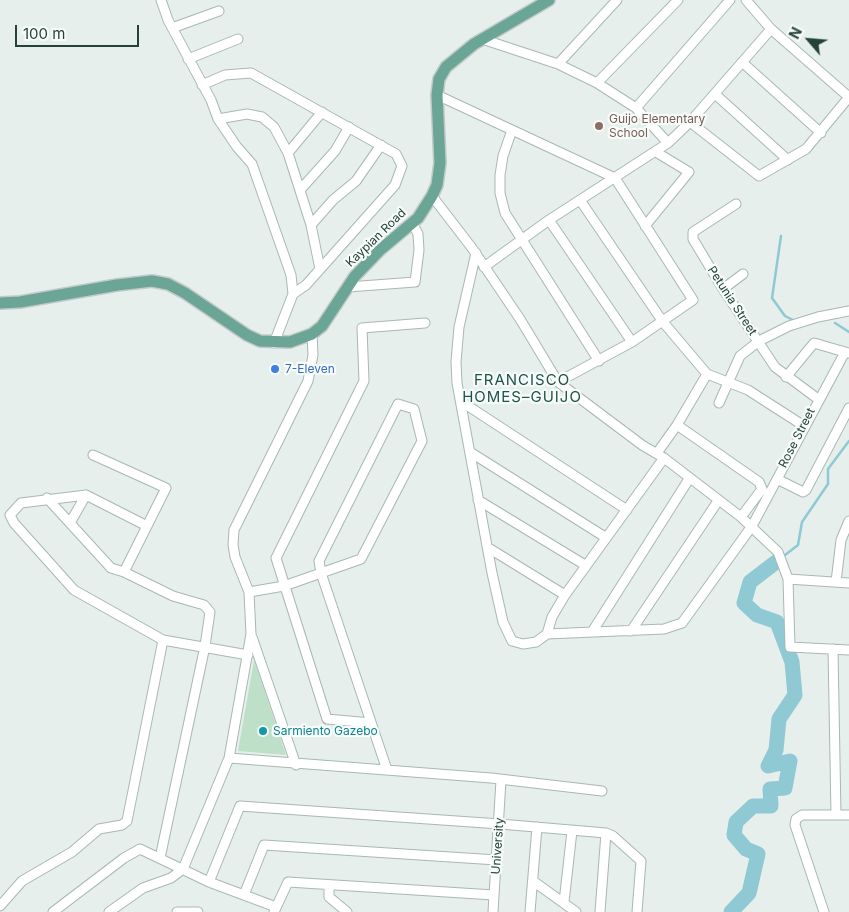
<!DOCTYPE html>
<html>
<head>
<meta charset="utf-8">
<style>
	body { margin:0 }
	#map { position:relative; width:849px; height:912px; overflow:hidden; background:#e6efeb; font-family:Inter,sans-serif }
	canvas { display:block }
	.north { position:absolute; left:784px; top:15px; width:50px; height:50px; -webkit-text-stroke:4px #f7fbf9; paint-order:stroke; rotate:297deg; font-size:14px; font-weight:700; line-height:20px; text-align:center; color:#24423a }
	.north::after { content:''; display:block; margin:auto; width:18px; height:22px; background:#24423a; clip-path:polygon(50% 0,100% 100%,50% 72%,0 100%) }
	.scale { position:absolute; left:15px; top:25px; width:124px; height:22px; box-sizing:border-box; border:2px solid #24423a; border-top:0; padding-left:6px; font-size:15px; line-height:18px; white-space:nowrap; color:#24423a; -webkit-text-stroke:4px #f7fbf9; paint-order:stroke }
</style>
</head>
<body>
<div id="map">
<canvas width="849" height="912"></canvas>
<div class="north">N</div>
<div class="scale">100 m</div>
</div>
<script>
const g = document.querySelector('canvas').getContext('2d');
g.lineJoin = 'round';
function paint(path, color) { g.fillStyle = color; g.fill(path, 'evenodd'); }
const shape = rows => new Path2D(rows.map(r => 'M' + r).join(''));
function trace(path, color, width, dash) { g.strokeStyle = color; g.lineWidth = width; g.lineCap = dash ? 'butt' : 'round'; g.setLineDash(dash || []); g.stroke(path); }
function drawText(font, color, halo, rows, align = 'center') {
  g.font = font + ' Inter,sans-serif'; g.lineWidth = 4.5; g.setLineDash([]); g.textBaseline = 'middle'; g.strokeStyle = halo; g.fillStyle = color; for (const [text, x, y, turn = 0] of rows) {
    g.save(); g.translate(x, y); g.rotate((+turn || 0) * Math.PI / 180); g.textAlign = isNaN(turn) ? turn : align; if (halo) g.strokeText(text, 0, 0); g.fillText(text, 0, 0); g.restore();
  }
}
paint(shape([
	[254,660,265,692,286,755,238,751]
]), '#bfe0c8');
trace(shape([
	[781,236,772,298,785,316,795,321],
	[835,323,849,332],
	[785,555,798,545,802,522,828,484,828,469,849,441]
]), '#8ec9d4', 2.5);
trace(shape([
	[731,912,749,893,758,854,746,849,734,835,736,822,753,806,771,806,770,789,785,788,790,761,768,766,776,750,779,719,795,695,792,662,777,622,757,615,744,603,750,582,776,562]
]), '#8ec9d4', 15);
const minor = shape([
	[161,0,168,20,211,100,218,119,237,147,252,164,291,275,293,294,274,343],
	[617,0,558,64,597,83,636,108,668,143],
	[746,0,771,29,849,97],
	[172,28,219,11],
	[482,39,558,64],
	[188,59,238,39],
	[742,62,821,133],
	[597,83,678,0],
	[202,85,225,75,251,73,396,154,402,166,395,185,306,285,293,294],
	[715,94,788,160],
	[437,95,615,178,693,300,632,342,558,382],
	[636,108,730,0],
	[218,119,247,114,262,117,274,127,288,153,311,225,333,200,356,181,381,145],
	[690,122,759,176,806,149,849,97],
	[512,130,503,156,500,175,500,193,505,213,599,361],
	[288,153,322,112],
	[300,190,335,151,349,127],
	[432,196,472,248,520,319,558,382,642,445,664,458,741,517,778,552,788,579,790,647,849,650],
	[580,200,663,322,707,374,677,425],
	[736,204,693,232,693,239,723,289,775,367,818,399],
	[549,220,632,342],
	[311,225,320,269],
	[645,226,689,172,656,152],
	[476,253,459,327,456,362,457,383,492,573,503,622,512,641,523,644,536,642,547,634,552,617,565,595,664,458],
	[484,267,549,220,668,143,690,122,771,29],
	[348,287,415,282,419,250,418,234,412,222],
	[723,289,743,274],
	[707,374,748,390,804,426],
	[786,377,814,343,848,353],
	[462,402,627,510],
	[719,403,740,356,759,341,789,326,818,317,849,311],
	[470,452,605,537],
	[657,453,677,425,759,482,762,489,741,517],
	[93,455,166,488,124,572],
	[777,479,803,492,806,490,849,408],
	[47,498,111,568,124,572,173,596,204,605,210,612,205,646,160,858],
	[478,500,585,565],
	[70,523,86,495],
	[147,526,86,495,21,503,10,515,14,523,74,590,163,640],
	[487,547,565,595],
	[788,579,849,583],
	[836,582,841,540,849,521],
	[249,592,284,586,321,573,361,559,422,441,414,409,398,404,319,561,321,573,387,770],
	[631,631,718,501],
	[592,632,689,479],
	[547,634,664,629,682,623,752,526,845,352],
	[252,637,296,765],
	[833,649,836,815],
	[371,723,327,719,276,558,364,381,362,328,425,323],
	[229,758,491,778,602,791],
	[533,881,576,912],
	[209,882,240,806,500,824,606,833,613,836,641,861,637,912],
	[329,886,329,897,347,912],
	[244,895,264,845,497,860],
	[564,902,572,831],
	[0,906,22,881,72,852,99,829,122,825,127,821,163,640,248,655],
	[53,912,124,858,140,849,209,882,276,907],
	[109,912,143,888,171,878,183,869,229,758,251,634,249,592,235,557,233,545,234,530,308,381,313,355,312,334],
	[177,912,198,912],
	[274,912,288,882,494,895],
	[493,912,501,780],
	[530,912,537,827],
	[600,912,606,833],
	[824,912,795,825,796,819,802,815,849,815]
]);
const major = shape([
	[0,303,20,302,117,285,152,281,168,284,185,293,247,335,260,341,290,342,312,334,322,326,355,276,380,250,418,218,432,196,437,185,440,163,437,95,439,79,446,67,474,44,549,0]
]);
trace(minor, '#a8b8b2', 11);
trace(major, '#c2cac8', 14);
trace(minor, '#fff', 9);
trace(major, '#6aa596', 11);
for (const [x, y, r, color] of [
	[599,126,5,"#8d6e63"],
	[275,369,5,"#3f7fe0"],
	[263,731,5,"#0f9aa8"]
]) { const dot = new Path2D(); dot.arc(x, y, r, 0, 2 * Math.PI); g.fillStyle = color; g.fill(dot); trace(dot, '#f7fbf9', 2); }
drawText('12px', '#785e54', '#f7fbf9', [
	["Guijo Elementary",609,119],
	["School",609,133]
], 'left');
drawText('12px', '#24423a', '#f7fbf9', [
	["Kaypian Road",376,238,-44],
	["Petunia Street",732,301,57],
	["Rose Street",797,438,-63],
	["University",498,846,-86]
]);
drawText('12px', '#366cbe', '#f7fbf9', [
	["7-Eleven",285,369]
], 'left');
drawText('12px', '#0d838f', '#f7fbf9', [
	["Sarmiento Gazebo",273,731]
], 'left');
g.letterSpacing = '1px';
drawText('15px', '#1f5548', '#f7fbf9', [
	["FRANCISCO",522,380],
	["HOMES–GUIJO",522,397]
]);
g.letterSpacing = '0px';
</script>
</body>
</html>
